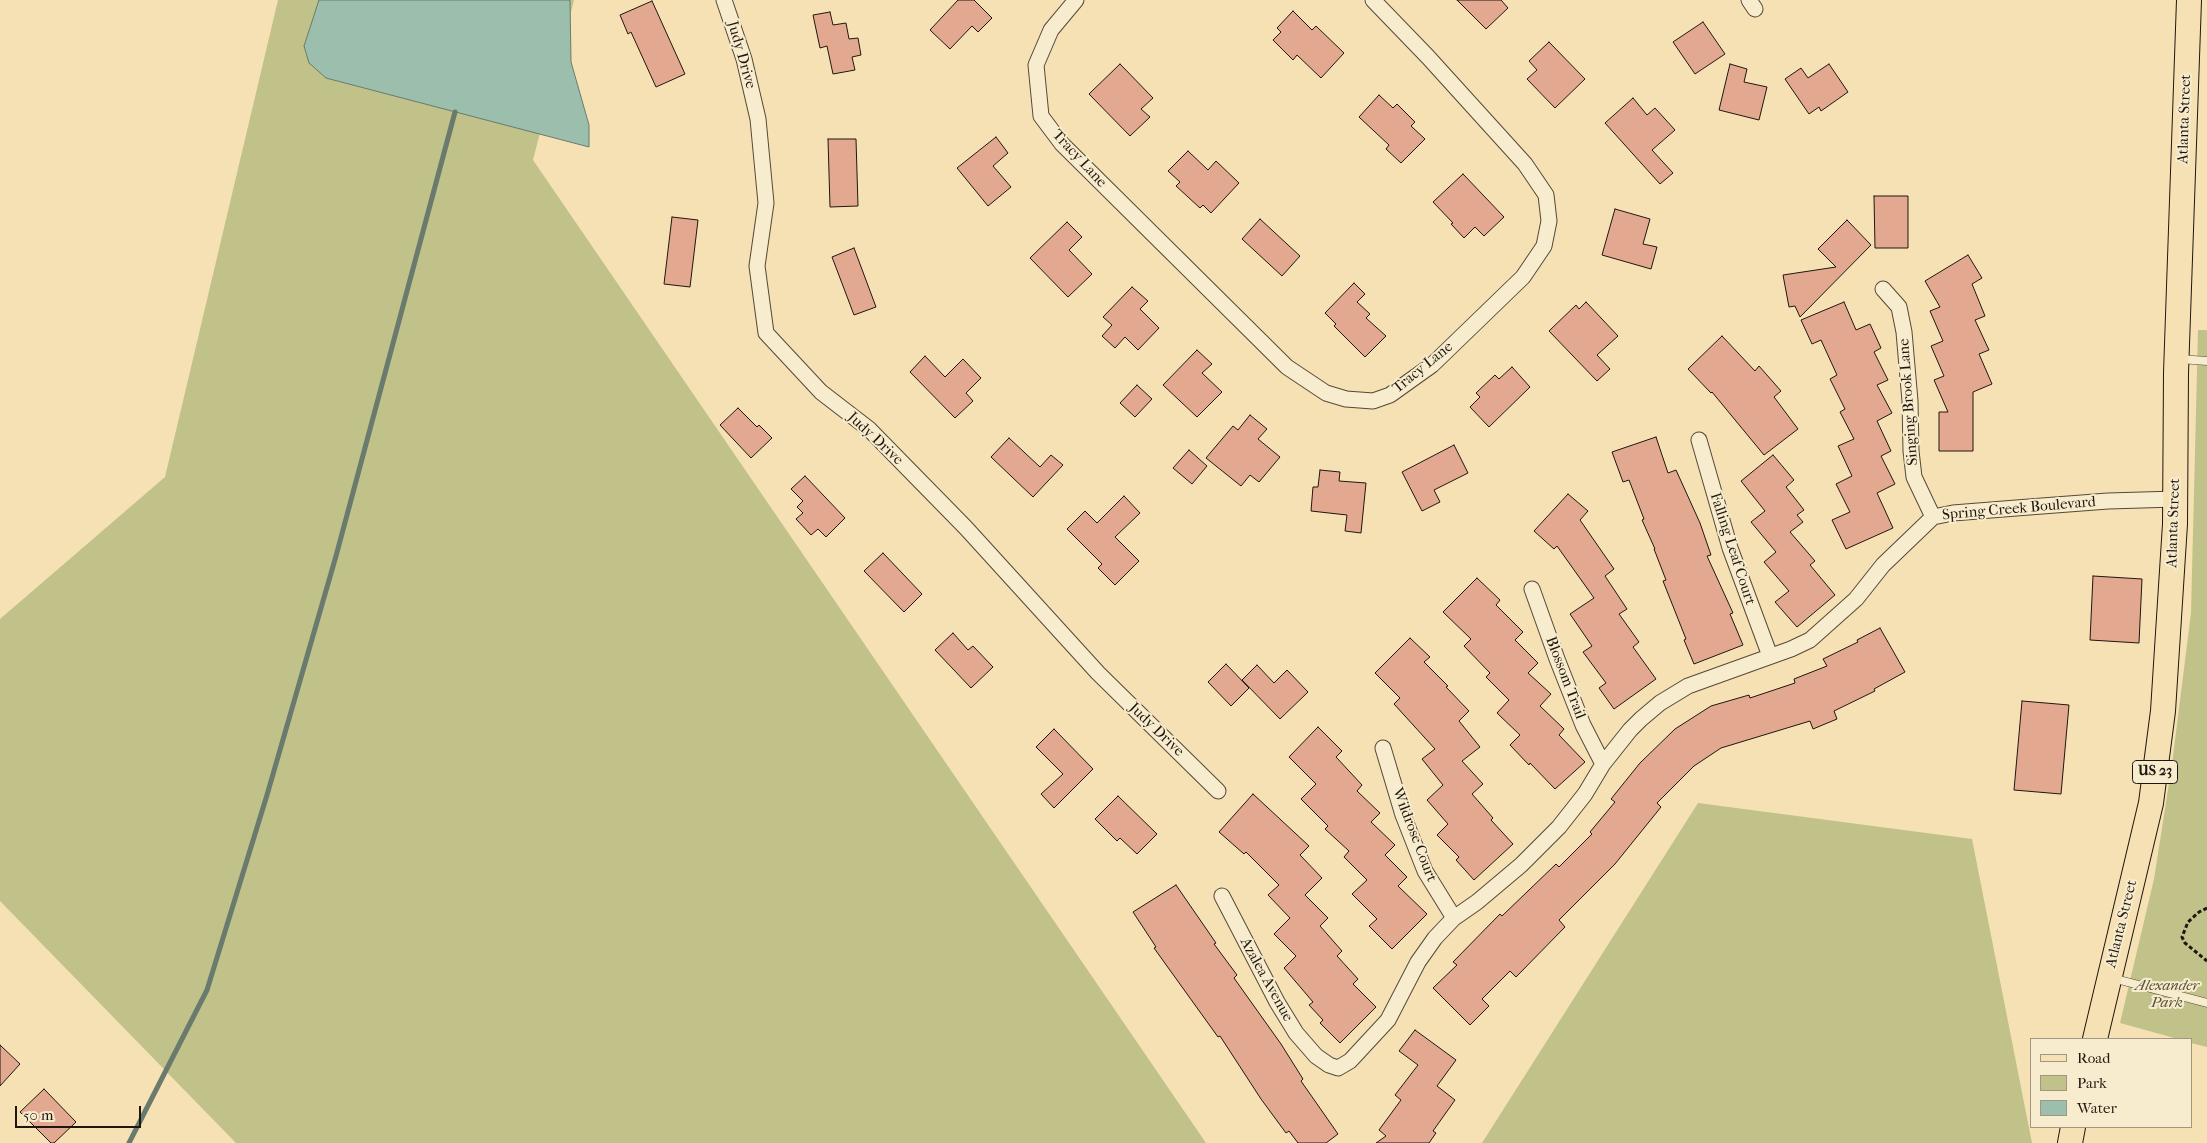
<!DOCTYPE html>
<html>
<head>
<meta charset="utf-8">
<style>
	body { margin:0 }
	#map { position:relative; width:2207px; height:1143px; overflow:hidden; background:#f5e1b4; font-family:"IM FELL French Canon",serif }
	canvas { display:block }
	.legend { position:absolute; left:2030px; top:1038px; width:162px; height:90px; box-sizing:border-box; background:#f8ecce; border:1px solid #a29682; margin:0; padding:6px 9px; list-style:none; font-size:15px; color:#20160f }
	.legend li { display:flex; align-items:center; gap:10px; height:25px }
	.legend b { width:25px; border:1px solid #a29682 }
	.scale { position:absolute; left:15px; top:1106px; width:126px; height:22px; box-sizing:border-box; border:2px solid #20160f; border-top:0; padding-left:6px; font-size:15px; line-height:18px; white-space:nowrap; color:#20160f; -webkit-text-stroke:4px #f8ecce; paint-order:stroke }
</style>
</head>
<body>
<div id="map">
<canvas width="2207" height="1143"></canvas>
<ul class="legend">
<li><b style="height:6px;background:#f5e1b4"></b>Road</li>
<li><b style="height:14px;background:#c0c28a"></b>Park</li>
<li><b style="height:14px;background:#9cbeac"></b>Water</li>
</ul>
<div class="scale">50 m</div>
</div>
<script>
const g = document.querySelector('canvas').getContext('2d');
g.lineJoin = 'round';
function paint(path, color) { g.fillStyle = color; g.fill(path, 'evenodd'); }
const shape = rows => new Path2D(rows.map(r => 'M' + r).join(''));
function trace(path, color, width, dash) { g.strokeStyle = color; g.lineWidth = width; g.lineCap = dash ? 'butt' : 'round'; g.setLineDash(dash || []); g.stroke(path); }
function drawText(font, color, halo, rows, align = 'center') {
  g.font = font + ' "IM FELL French Canon",serif'; g.lineWidth = 4; g.setLineDash([]); g.textBaseline = 'middle'; g.strokeStyle = halo; g.fillStyle = color; for (const [text, x, y, turn = 0] of rows) {
    g.save(); g.translate(x, y); g.rotate((+turn || 0) * Math.PI / 180); g.textAlign = isNaN(turn) ? turn : align; if (halo) g.strokeText(text, 0, 0); g.fillText(text, 0, 0); g.restore();
  }
}
paint(shape([
	[278,0,574,0,533,160,1206,1143,236,1143,0,901,0,619,165,477],
	[2198,330,2207,330,2207,1047,2191,1043,2191,1039,2178,1039,2120,1023,2154,879,2172,764,2191,613],
	[1698,803,1972,839,2032,1143,1482,1143]
]), '#c0c28a');
const water = shape([
	[319,0,570,0,571,62,589,125,589,147,326,78,309,63,304,46,319,0]
]);
paint(water, '#9cbeac');
trace(water, '#6a7b6d', 1);
trace(shape([
	[129,1143,207,990,267,795,336,556,455,112]
]), '#6a7b6d', 5);
const building = shape([
	[958,0,974,0,992,18,978,32,972,26,950,49,930,30,958,0],
	[1457,0,1501,0,1508,8,1486,29,1457,0],
	[652,1,685,74,656,87,631,32,628,34,620,15,652,1],
	[1293,11,1312,30,1316,26,1344,53,1321,78,1297,55,1293,60,1273,40,1281,32,1277,28,1293,11],
	[830,12,833,25,846,23,849,39,858,38,861,55,852,57,855,70,833,74,827,46,820,48,813,15,830,12],
	[1703,22,1725,54,1695,74,1673,42,1703,22],
	[1549,42,1585,79,1555,108,1527,79,1537,70,1529,61,1549,42],
	[1120,64,1153,98,1141,109,1150,117,1130,136,1089,94,1120,64],
	[1730,64,1747,69,1744,82,1767,87,1759,120,1719,110,1730,64],
	[1829,64,1848,92,1821,111,1819,107,1809,114,1785,79,1801,68,1808,78,1829,64],
	[1379,95,1393,108,1397,104,1415,122,1411,126,1425,139,1401,163,1386,149,1389,145,1359,117,1379,95],
	[1633,98,1647,115,1655,108,1675,130,1652,150,1673,173,1660,184,1605,123,1633,98],
	[996,137,1008,153,993,166,1011,187,988,206,957,168,996,137],
	[828,139,856,139,858,206,830,207,828,139],
	[1188,151,1208,170,1216,161,1239,183,1211,213,1203,205,1200,208,1176,186,1180,182,1168,171,1188,151],
	[1463,174,1504,217,1484,236,1475,227,1464,238,1451,224,1453,223,1433,202,1463,174],
	[1874,196,1908,196,1908,248,1875,248,1874,196],
	[1615,209,1650,219,1643,244,1657,247,1651,269,1602,255,1615,209],
	[672,217,698,220,690,287,664,284,672,217],
	[1260,219,1300,256,1282,276,1242,239,1260,219],
	[1847,220,1871,245,1800,317,1795,306,1789,307,1783,275,1836,267,1818,249,1847,220],
	[1067,222,1082,237,1069,250,1092,274,1068,297,1030,258,1067,222],
	[854,248,876,307,854,315,832,257,854,248],
	[1968,255,1982,278,1972,284,1985,316,1975,320,1989,350,1979,354,1992,384,1973,392,1973,451,1939,451,1939,412,1948,412,1934,380,1944,376,1931,346,1943,341,1930,311,1940,307,1925,281,1968,255],
	[1354,283,1365,294,1357,302,1370,314,1366,318,1386,336,1365,357,1334,326,1336,324,1325,313,1354,283],
	[1132,287,1148,301,1140,309,1159,328,1138,350,1125,337,1115,348,1102,336,1112,325,1103,317,1132,287],
	[1586,302,1618,336,1597,355,1610,369,1597,381,1549,331,1576,305,1579,309,1586,302],
	[1844,302,1856,330,1870,324,1881,348,1874,352,1888,380,1877,385,1892,413,1877,421,1891,451,1881,456,1895,484,1877,493,1893,528,1846,549,1832,520,1850,512,1836,484,1852,476,1838,446,1854,439,1840,412,1845,409,1830,379,1837,375,1821,340,1812,344,1801,320,1844,302],
	[1722,336,1755,371,1759,366,1781,391,1774,397,1798,429,1764,455,1712,392,1711,393,1688,369,1722,336],
	[1197,350,1212,364,1202,373,1222,392,1197,417,1163,385,1197,350],
	[925,356,945,377,963,359,981,378,966,393,973,401,955,418,910,372,925,356],
	[1512,367,1530,387,1489,427,1470,407,1480,397,1476,393,1495,375,1499,379,1512,367],
	[1137,385,1152,399,1135,417,1120,403,1137,385],
	[738,408,757,427,759,425,772,438,751,458,720,425,738,408],
	[1250,415,1267,429,1258,439,1280,457,1259,482,1250,475,1241,486,1206,458,1233,426,1238,430,1250,415],
	[1656,437,1668,473,1676,470,1700,523,1711,555,1707,556,1733,613,1730,614,1743,645,1694,664,1684,640,1686,639,1663,581,1666,580,1654,549,1655,549,1642,520,1644,519,1629,480,1623,482,1612,452,1656,437],
	[1009,438,1040,467,1051,455,1063,465,1033,497,991,457,1009,438],
	[1454,445,1468,473,1434,490,1440,502,1422,511,1402,472,1454,445],
	[1189,450,1207,466,1192,484,1173,468,1189,450],
	[1773,455,1794,480,1786,487,1804,510,1797,515,1803,522,1790,532,1815,561,1810,565,1835,595,1797,627,1775,602,1789,591,1764,562,1776,552,1751,522,1765,511,1741,481,1773,455],
	[1320,470,1340,472,1339,481,1366,483,1361,533,1345,531,1347,515,1311,511,1313,487,1318,487,1320,470],
	[805,476,845,518,826,537,818,529,811,535,796,519,803,513,797,507,803,501,791,489,805,476],
	[1568,494,1588,511,1580,520,1614,569,1605,576,1627,609,1619,614,1639,642,1633,647,1656,679,1614,709,1599,688,1606,683,1583,652,1592,646,1570,614,1594,598,1557,546,1554,549,1534,531,1568,494],
	[1124,496,1140,513,1115,537,1139,561,1115,585,1098,568,1102,564,1067,529,1085,511,1097,523,1124,496],
	[883,553,922,594,904,612,864,571,883,553],
	[2093,576,2142,579,2139,643,2090,640,2093,576],
	[1477,578,1500,600,1496,605,1523,632,1515,640,1538,663,1528,673,1551,694,1540,706,1564,729,1559,735,1585,762,1555,789,1530,763,1529,765,1510,745,1520,735,1497,713,1509,700,1486,677,1490,673,1464,646,1471,639,1443,612,1477,578],
	[1880,628,1905,672,1874,689,1875,691,1834,711,1837,719,1813,729,1810,721,1721,748,1694,766,1657,803,1661,807,1615,864,1559,920,1565,927,1516,977,1510,971,1482,999,1489,1006,1470,1025,1433,988,1457,965,1453,962,1500,914,1502,916,1556,864,1559,867,1592,834,1590,832,1615,802,1611,799,1640,763,1675,729,1711,706,1749,695,1750,698,1795,683,1794,679,1827,666,1823,659,1858,642,1857,640,1880,628],
	[953,633,968,650,973,646,993,667,971,688,935,650,953,633],
	[1410,638,1430,657,1424,662,1448,686,1446,687,1469,711,1459,721,1480,747,1462,761,1483,784,1472,794,1493,818,1491,820,1513,844,1474,880,1456,860,1459,857,1437,835,1448,824,1427,800,1443,785,1422,759,1435,749,1394,704,1400,698,1375,673,1410,638],
	[1226,664,1249,688,1231,706,1208,682,1226,664],
	[1257,665,1274,683,1287,670,1308,692,1280,719,1242,680,1257,665],
	[2022,701,2069,705,2061,794,2014,790,2022,701],
	[1318,727,1342,751,1336,757,1362,785,1357,791,1380,813,1371,822,1395,845,1385,855,1407,877,1398,886,1427,914,1392,949,1369,926,1377,919,1352,894,1367,880,1344,857,1349,851,1325,829,1328,826,1301,799,1316,784,1289,757,1318,727],
	[1054,729,1093,769,1054,808,1041,794,1063,774,1036,747,1054,729],
	[1253,794,1309,846,1300,855,1322,878,1305,895,1328,918,1320,926,1342,951,1337,956,1358,979,1353,984,1376,1007,1340,1043,1320,1023,1323,1020,1309,1005,1313,1002,1284,968,1296,956,1274,934,1290,918,1268,895,1279,885,1246,852,1244,854,1219,832,1253,794],
	[1118,796,1157,834,1137,854,1120,838,1117,841,1095,819,1118,796],
	[1176,885,1216,943,1214,944,1237,975,1234,978,1281,1044,1303,1079,1301,1081,1338,1134,1326,1143,1298,1143,1289,1131,1286,1133,1261,1099,1220,1036,1218,1037,1154,948,1156,947,1133,912,1176,885],
	[1415,1030,1456,1060,1437,1086,1455,1100,1433,1131,1436,1133,1429,1143,1376,1143,1386,1136,1379,1130,1401,1100,1395,1095,1418,1065,1399,1051,1415,1030],
	[0,1045,20,1064,0,1086,0,1045],
	[44,1089,76,1122,54,1143,51,1143,20,1112,44,1089]
]);
paint(building, '#e3a990');
trace(building, '#20160f', 1);
const service = shape([
	[2180,359,2207,361],
	[2112,978,2207,1003]
]);
const minor = shape([
	[724,0,744,59,758,119,766,203,757,266,766,333,821,392,869,429,966,528,1098,673,1218,791],
	[1076,0,1051,30,1036,65,1041,116,1062,144,1287,367,1326,393,1346,399,1373,401,1390,395,1432,365,1523,277,1544,246,1549,221,1546,195,1525,164,1428,57,1373,0],
	[1749,0,1755,9],
	[1883,289,1899,307,1904,332,1910,401,1911,451,1914,477,1933,517],
	[1699,440,1730,548,1770,656],
	[1532,589,1557,659,1583,725,1603,764],
	[1383,748,1403,815,1425,871,1454,918],
	[1222,896,1277,1002,1296,1033,1316,1056,1329,1065,1338,1068,1350,1061,1388,1020,1418,962,1435,938,1454,918,1477,902,1521,865,1559,827,1585,794,1603,764,1630,730,1641,719,1660,703,1688,686,1791,649,1810,640,1856,599,1883,565,1933,517,1953,513,2029,507,2108,501,2176,499]
]);
const primary = shape([
	[2095,1039,2151,803,2163,711,2175,524,2176,373,2189,0],
	[2070,1143,2073,1127]
]);
trace(service, '#554938', 9);
trace(minor, '#554938', 17);
trace(primary, '#20160f', 26);
trace(shape([
	[2207,908,2199,912,2188,922,2182,937,2185,943,2207,961]
]), '#20160f', 3, [4, 2.5]);
trace(service, '#f8ecce', 8);
trace(minor, '#f8ecce', 15);
trace(primary, '#f5e1b4', 24);
for (const [x, y, w] of [
	[2155,772,45]
]) { const box = new Path2D(); box.roundRect(x - w / 2, y - 11.5, w, 23, 4); g.fillStyle = '#f8ecce'; g.fill(box); trace(box, '#20160f', 1); }
drawText('bold 14px', '#20160f', null, [
	["US 23",2155,772]
]);
drawText('15px', '#20160f', '#f8ecce', [
	["Judy Drive",741,55,74],
	["Atlanta Street",2185,119,-88],
	["Tracy Lane",1079,159,47],
	["Tracy Lane",1423,368,-39],
	["Singing Brook Lane",1909,402,-94],
	["Judy Drive",875,439,43],
	["Spring Creek Boulevard",2019,509,-5],
	["Atlanta Street",2174,523,-88],
	["Falling Leaf Court",1732,549,72],
	["Blossom Trail",1565,678,69],
	["Judy Drive",1156,730,44],
	["Wildrose Court",1414,835,69],
	["Atlanta Street",2122,924,-76],
	["Azalea Avenue",1266,980,61]
]);
drawText('italic 15px', '#58523a', '#f8ecce', [
	["Alexander",2167,986],
	["Park",2167,1003]
]);
</script>
</body>
</html>
